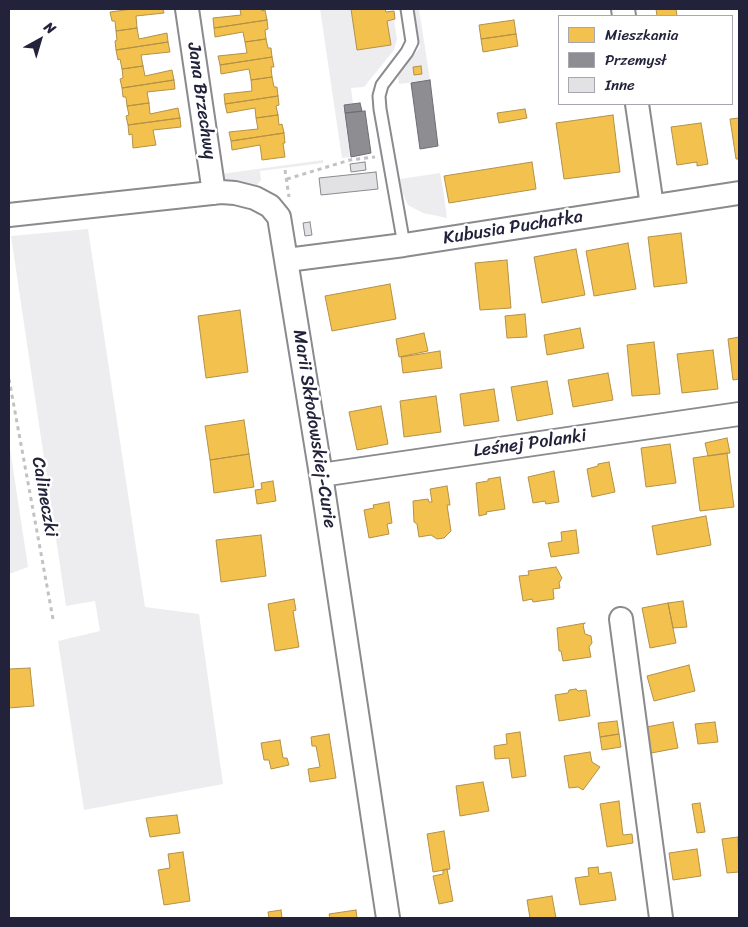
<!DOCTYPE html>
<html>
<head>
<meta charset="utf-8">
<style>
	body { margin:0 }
	#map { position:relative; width:748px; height:927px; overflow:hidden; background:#fff; font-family:Sriracha,sans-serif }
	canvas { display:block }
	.frame { position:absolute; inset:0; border:10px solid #22223b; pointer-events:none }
	.legend { position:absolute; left:558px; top:15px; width:175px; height:90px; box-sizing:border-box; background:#fff; border:1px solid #a7a7b1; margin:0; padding:6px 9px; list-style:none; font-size:15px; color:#22223b }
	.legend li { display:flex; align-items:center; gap:10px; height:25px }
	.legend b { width:25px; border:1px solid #a7a7b1 }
	.north { position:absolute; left:15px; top:15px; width:50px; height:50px; -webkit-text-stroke:4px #fff; paint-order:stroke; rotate:39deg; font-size:14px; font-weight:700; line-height:20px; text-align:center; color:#22223b }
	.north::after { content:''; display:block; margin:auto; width:18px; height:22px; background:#22223b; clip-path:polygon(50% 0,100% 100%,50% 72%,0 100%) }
</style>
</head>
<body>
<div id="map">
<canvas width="748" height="927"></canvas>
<div class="frame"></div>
<ul class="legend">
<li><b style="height:14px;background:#f2c14e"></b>Mieszkania</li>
<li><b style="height:14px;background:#8d8d92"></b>Przemysł</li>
<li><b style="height:14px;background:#e2e2e4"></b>Inne</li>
</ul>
<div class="north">N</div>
</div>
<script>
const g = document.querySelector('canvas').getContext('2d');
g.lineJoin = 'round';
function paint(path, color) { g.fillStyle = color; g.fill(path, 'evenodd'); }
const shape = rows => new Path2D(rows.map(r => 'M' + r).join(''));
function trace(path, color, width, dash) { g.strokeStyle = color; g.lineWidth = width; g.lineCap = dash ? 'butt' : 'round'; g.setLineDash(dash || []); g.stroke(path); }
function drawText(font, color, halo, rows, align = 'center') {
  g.font = font + ' Sriracha,sans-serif'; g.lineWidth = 5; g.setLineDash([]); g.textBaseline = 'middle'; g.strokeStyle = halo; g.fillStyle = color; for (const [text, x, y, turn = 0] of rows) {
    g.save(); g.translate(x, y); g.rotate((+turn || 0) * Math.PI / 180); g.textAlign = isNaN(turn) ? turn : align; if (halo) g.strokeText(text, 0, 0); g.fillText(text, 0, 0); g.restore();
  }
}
paint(shape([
	[320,9,351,9,357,49,387,21,394,20,397,39,394,50,364,87,351,88,353,104,343,105,350,157,342,158],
	[414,9,419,9,430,80,399,84,398,76,420,47],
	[323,160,323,163,260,171,261,180,257,185,222,179,221,174],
	[440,173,443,189,447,218,423,213,408,205,403,194,400,179],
	[88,229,145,607,199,614,223,784,84,810,58,641,100,631,95,601,66,606,11,236],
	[9,442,28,567,9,574]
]), '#ededef');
const homes = shape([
	[132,9,163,9,164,13,136,16,137,28,116,31,115,21,112,21,110,12,132,9],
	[240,9,262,9,262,11,265,10,267,20,214,28,213,18,241,15,240,9],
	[351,9,385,9,386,12,394,11,395,19,387,21,391,45,357,50,351,9],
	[656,9,676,9,677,16,683,16,657,16,656,9],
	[267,20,268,29,265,30,266,39,245,42,243,32,215,37,214,28,267,20],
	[514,20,516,34,481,39,479,25,514,20],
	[137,28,139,39,167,33,168,42,116,50,115,41,117,40,116,31,137,28],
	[516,34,518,46,483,52,481,39,516,34],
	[266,39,268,48,271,48,272,57,220,65,218,56,247,53,245,42,266,39],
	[168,42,170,52,141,55,143,66,122,69,120,59,118,60,116,50,168,42],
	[272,57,274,67,271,67,272,77,251,80,249,69,221,74,220,65,272,57],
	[143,66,145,76,172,70,174,80,122,88,120,79,123,78,122,69,143,66],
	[421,66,422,74,414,75,413,67,421,66],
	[272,77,274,87,277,87,278,96,225,104,224,94,252,91,251,80,272,77],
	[174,80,175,89,147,92,149,103,127,106,126,97,123,97,122,88,174,80],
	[278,96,279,105,276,106,278,115,256,118,255,108,227,113,225,104,278,96],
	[149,103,150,114,178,108,180,118,128,125,126,116,129,115,127,106,149,103],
	[525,109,527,118,499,123,497,113,525,109],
	[278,115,279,125,282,124,284,133,231,141,229,132,258,129,256,118,278,115],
	[613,115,620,172,564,179,556,123,613,115],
	[180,118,181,127,153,130,156,145,133,148,132,134,129,135,128,125,180,118],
	[739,118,739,159,736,159,730,119,739,118],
	[701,123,708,164,697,166,697,162,677,165,671,127,701,123],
	[284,133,285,143,283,143,285,157,262,160,260,145,232,150,231,141,284,133],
	[532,162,536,189,449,203,444,176,532,162],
	[681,233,687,283,654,287,648,237,681,233],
	[628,243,636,289,594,296,586,251,628,243],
	[576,249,585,295,542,303,534,257,576,249],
	[507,260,511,308,480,310,475,263,507,260],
	[390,284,396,319,332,331,325,296,390,284],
	[240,310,248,372,206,378,198,316,240,310],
	[525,314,527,337,507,338,505,316,525,314],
	[580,328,584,348,547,355,544,335,580,328],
	[424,333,428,351,399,357,396,339,424,333],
	[739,337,739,379,733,380,728,339,739,337],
	[654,342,660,394,632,396,627,345,654,342],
	[713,350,718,389,682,393,677,354,713,350],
	[440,351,442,368,403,373,401,357,440,351],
	[608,373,613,400,573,407,568,380,608,373],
	[547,381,553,414,517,421,511,387,547,381],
	[494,389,499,421,464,426,460,394,494,389],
	[436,396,441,432,404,437,400,401,436,396],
	[381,406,388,444,357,450,349,412,381,406],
	[244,420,249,454,210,460,205,426,244,420],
	[727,438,730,453,708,456,705,443,727,438],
	[670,444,676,483,646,487,641,448,670,444],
	[727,453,734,507,700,511,693,458,727,453],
	[249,454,254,487,214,493,210,460,249,454],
	[609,462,615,492,592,497,587,469,598,466,598,464,609,462],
	[554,471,559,502,546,504,545,501,533,503,528,477,554,471],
	[500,477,505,509,486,512,487,514,479,516,476,483,488,481,488,479,500,477],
	[273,481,276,501,257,504,255,490,262,489,261,483,273,481],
	[447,486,450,505,447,505,451,531,444,538,437,539,431,535,419,537,417,524,414,522,413,501,428,499,429,502,432,502,430,489,447,486],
	[389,502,392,523,387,524,389,534,369,538,364,510,374,508,373,505,389,502],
	[706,516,711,545,657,555,652,526,706,516],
	[576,530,579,553,551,557,548,543,562,541,561,532,576,530],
	[261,535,266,576,221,582,216,540,261,535],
	[556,567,562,578,559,583,560,588,553,589,554,599,533,602,532,599,523,601,519,576,529,575,528,571,556,567],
	[294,599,296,610,293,611,299,647,275,651,268,604,294,599],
	[683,601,687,627,673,628,668,603,683,601],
	[668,603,676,643,650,648,642,608,668,603],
	[585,623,583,625,585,634,591,636,592,643,589,647,591,657,563,661,561,651,559,651,557,628,585,623],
	[689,665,695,691,654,701,647,676,689,665],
	[30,668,34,706,9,708,9,669,30,668],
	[576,689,578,691,586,690,590,716,559,721,555,695,568,693,569,690,576,689],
	[617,721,619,734,600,737,598,723,617,721],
	[673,722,678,748,646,754,641,728,673,722],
	[715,722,718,742,698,744,695,724,715,722],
	[520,732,526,776,512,778,509,758,495,759,494,746,507,744,506,734,520,732],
	[329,734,336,778,310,782,308,769,320,767,316,746,312,746,311,737,329,734],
	[619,734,621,747,602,750,600,737,619,734],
	[280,740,283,758,287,758,289,765,271,769,269,760,264,760,261,743,280,740],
	[590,752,592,762,600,767,583,790,578,787,569,788,564,756,590,752],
	[483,782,489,811,460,816,456,786,483,782],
	[619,801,623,835,632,834,633,843,607,847,600,804,619,801],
	[700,803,705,832,697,833,692,804,700,803],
	[177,815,180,833,150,837,146,818,177,815],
	[444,831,450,869,433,872,427,834,444,831],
	[738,837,739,872,727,873,722,839,738,837],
	[697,849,701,876,673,880,669,853,697,849],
	[183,852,190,901,164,905,158,870,170,868,168,854,183,852],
	[598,867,599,874,611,872,616,900,580,905,575,878,589,876,588,868,598,867],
	[447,869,453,901,439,904,433,876,443,874,443,870,447,869],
	[552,896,556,918,530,918,527,900,552,896],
	[281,910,282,918,269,918,268,912,281,910],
	[356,910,357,918,330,918,329,914,356,910]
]);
paint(homes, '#f2c14e');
trace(homes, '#b49148', 1);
const industry = shape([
	[430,80,438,146,420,149,411,83,430,80],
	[360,103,362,111,345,113,344,105,360,103],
	[365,111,371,153,351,157,345,113,365,111]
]);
paint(industry, '#8d8d92');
trace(industry, '#6d6d78', 1);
const building = shape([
	[365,162,366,170,351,172,350,164,365,162],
	[376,172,378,189,321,195,319,178,376,172],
	[310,222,312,235,305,236,303,223,310,222]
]);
paint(building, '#e2e2e4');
trace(building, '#8a8a8f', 1);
const lane = shape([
	[404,245,380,109,379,96,382,85,407,52,412,42,407,9]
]);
const street = shape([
	[187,9,214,193],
	[623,9,624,16],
	[637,104,652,206],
	[9,215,221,192,235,193,255,198,270,206,279,217,321,475,388,918],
	[287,260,404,245,739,193],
	[321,475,739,414],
	[621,619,661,918]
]);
trace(lane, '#8a8a8f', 15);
trace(street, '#8a8a8f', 26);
trace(shape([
	[285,170,289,197],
	[287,179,350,160,375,157],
	[9,379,53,619]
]), '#c2c2c4', 3, [4, 4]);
trace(lane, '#fff', 11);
trace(street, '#fff', 22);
drawText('18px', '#22223b', '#fff', [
	["Jana Brzechwy",201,101,82],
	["Kubusia Puchatka",513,228,-9],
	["Marii Skłodowskiej-Curie",314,429,81],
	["Leśnej Polanki",530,444,-8],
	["Calineczki",44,497,80]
]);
</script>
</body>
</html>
